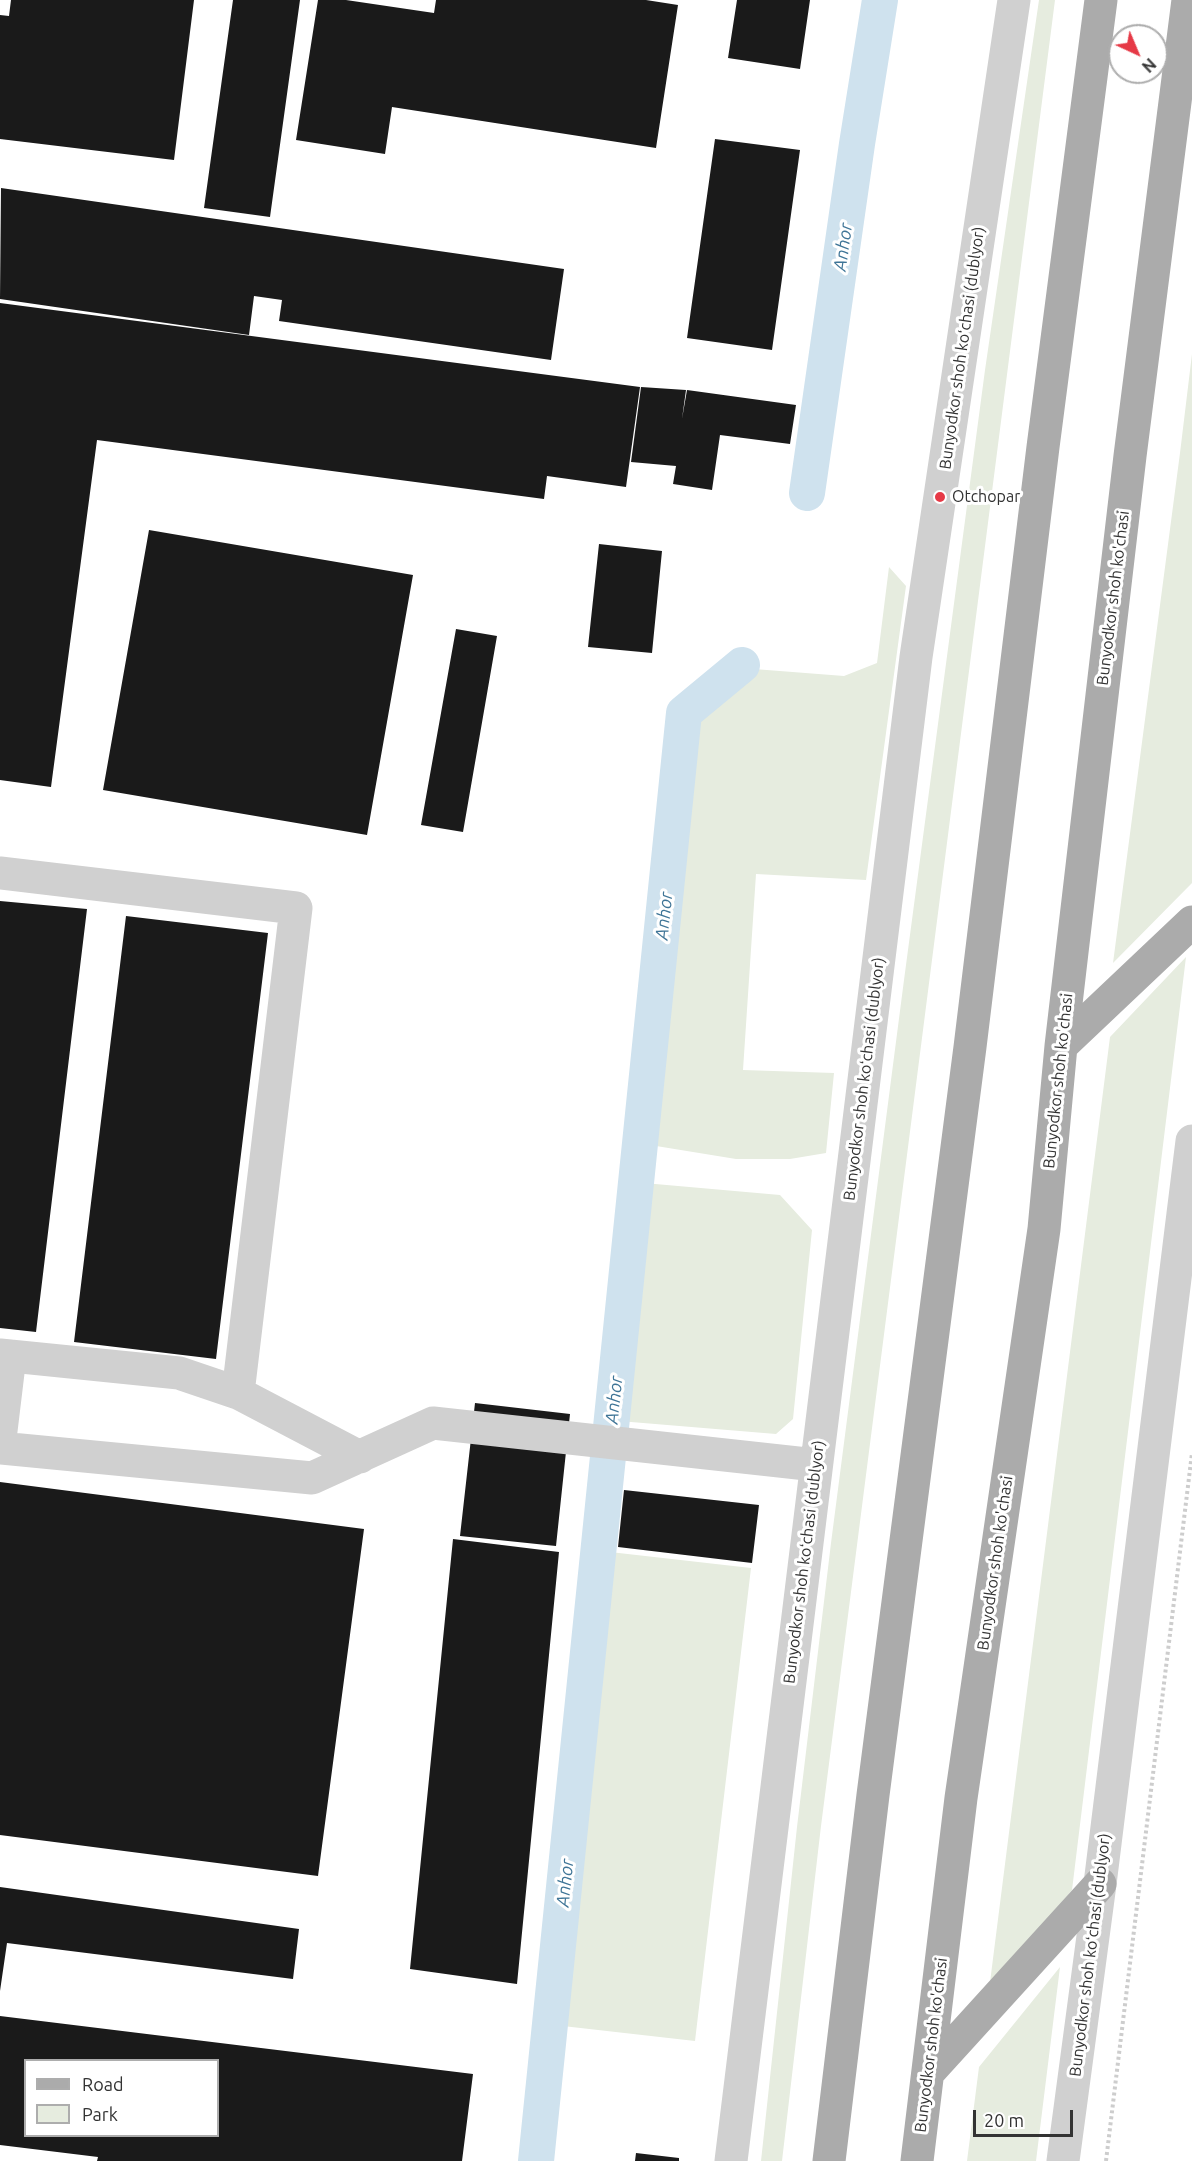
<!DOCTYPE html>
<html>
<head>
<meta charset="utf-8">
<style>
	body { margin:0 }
	#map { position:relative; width:1192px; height:2161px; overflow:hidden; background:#fff; font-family:Ubuntu,sans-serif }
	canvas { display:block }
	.legend { position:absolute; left:24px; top:2059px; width:195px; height:78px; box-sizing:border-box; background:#fff; border:2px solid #adadad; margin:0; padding:8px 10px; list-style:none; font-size:18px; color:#333 }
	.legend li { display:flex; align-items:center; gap:12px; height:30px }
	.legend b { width:30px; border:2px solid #adadad }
	.north { position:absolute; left:1108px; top:24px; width:60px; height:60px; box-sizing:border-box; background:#fff; border:2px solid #adadad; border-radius:50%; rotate:136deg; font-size:16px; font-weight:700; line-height:24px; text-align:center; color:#333 }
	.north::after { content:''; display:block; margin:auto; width:21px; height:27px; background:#e63946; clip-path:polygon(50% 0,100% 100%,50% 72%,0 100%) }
	.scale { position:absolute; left:973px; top:2110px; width:100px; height:27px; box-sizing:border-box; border:3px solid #333; border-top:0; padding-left:8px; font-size:18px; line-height:21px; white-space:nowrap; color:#333; -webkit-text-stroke:4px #fff; paint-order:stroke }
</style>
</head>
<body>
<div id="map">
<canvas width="1192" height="2161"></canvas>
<ul class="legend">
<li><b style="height:8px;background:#ababab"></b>Road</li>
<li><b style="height:16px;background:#e6ecdf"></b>Park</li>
</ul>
<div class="north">N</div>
<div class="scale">20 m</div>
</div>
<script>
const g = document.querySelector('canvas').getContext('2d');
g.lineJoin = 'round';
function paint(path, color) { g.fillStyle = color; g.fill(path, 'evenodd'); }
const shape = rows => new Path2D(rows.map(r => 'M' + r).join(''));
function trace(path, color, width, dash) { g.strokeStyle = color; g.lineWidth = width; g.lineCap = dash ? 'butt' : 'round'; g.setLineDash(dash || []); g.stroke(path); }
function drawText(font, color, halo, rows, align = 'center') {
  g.font = font + ' Ubuntu,sans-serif'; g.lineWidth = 6; g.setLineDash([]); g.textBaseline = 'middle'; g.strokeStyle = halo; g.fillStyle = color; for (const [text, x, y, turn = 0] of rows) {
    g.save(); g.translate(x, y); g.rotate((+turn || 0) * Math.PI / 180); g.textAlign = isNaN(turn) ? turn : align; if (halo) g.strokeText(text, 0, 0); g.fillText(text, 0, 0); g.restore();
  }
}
paint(shape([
	[1039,0,1055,0,821,1826,782,2161,761,2161,797,1827,831,1543,904,980,985,370],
	[1192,354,1192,883,1113,963,1180,453],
	[889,567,906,586,866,880,756,874,743,1070,834,1073,826,1153,790,1159,736,1159,650,1145,700,721,754,669,844,676,877,663],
	[1186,957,1072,1890,989,1990,1110,1037],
	[644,1183,780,1195,812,1230,793,1419,776,1434,619,1421],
	[610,1552,751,1568,695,2041,554,2025],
	[1060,1967,1036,2161,967,2161,979,2067]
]), '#e6ecdf');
trace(shape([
	[807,493,857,144,880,0],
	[536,2161,684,713,742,665]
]), '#cfe2ee', 36);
paint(shape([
	[11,0,194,0,174,160,0,139,0,15,9,16],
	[233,0,300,0,270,217,204,208],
	[318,0,346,0,434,13,436,0,646,0,678,5,656,148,392,107,385,154,296,140],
	[737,0,810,0,800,69,728,58],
	[715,139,800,150,772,350,687,338],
	[1,188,564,269,551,360,279,321,282,300,254,296,249,335,0,299],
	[0,303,640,387,626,487,547,476,544,499,97,440,51,787,0,780],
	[641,387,686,390,682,419,687,390,796,405,790,444,720,435,712,490,673,484,676,466,631,462],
	[149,530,413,575,367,835,103,790],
	[599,544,662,551,652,653,588,647],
	[456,629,497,636,463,832,421,825],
	[0,901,87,909,36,1332,0,1328],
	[126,916,268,933,216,1359,74,1342],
	[475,1403,570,1414,556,1546,460,1536],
	[0,1482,364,1529,318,1876,0,1835],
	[624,1490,759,1505,752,1563,618,1547],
	[453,1539,559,1552,517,1984,410,1969],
	[0,1887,299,1929,293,1979,7,1943,0,1991],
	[0,2016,473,2074,462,2161,97,2161,98,2157,0,2145],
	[26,2060,218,2060,218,2136,26,2136],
	[636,2153,679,2158,679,2161,635,2161]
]), '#1a1a1a');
trace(shape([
	[1106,2161,1192,1453]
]), '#cdcdcd', 4, [3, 3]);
trace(shape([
	[0,873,296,908,238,1393],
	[0,1355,179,1373,238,1393,360,1457],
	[0,1439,10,1356],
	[0,1448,312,1478,433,1423,816,1465],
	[731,2161,916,657,1014,0],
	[1063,2161,1100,1884,1192,1141]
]), '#d0d0d0', 33);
trace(shape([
	[1061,1046,1192,922],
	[928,2073,1100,1884],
	[829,2161,873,1795,970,1047,1043,447,1101,0],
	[917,2161,961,1798,1044,1229,1061,1046,1130,456,1188,0]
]), '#ababab', 33);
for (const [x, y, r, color] of [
	[940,497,6,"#e63946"]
]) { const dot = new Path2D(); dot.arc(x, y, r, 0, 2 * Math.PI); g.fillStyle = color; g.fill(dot); trace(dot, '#fff', 2); }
drawText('16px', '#333', '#fff', [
	["Bunyodkor shoh koʻchasi (dublyor)",962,348,-82],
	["Bunyodkor shoh ko'chasi",1113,598,-83],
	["Bunyodkor shoh koʻchasi (dublyor)",864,1079,-83],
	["Bunyodkor shoh ko'chasi",1058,1081,-84],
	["Bunyodkor shoh koʻchasi (dublyor)",804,1562,-83],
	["Bunyodkor shoh ko'chasi",995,1563,-82],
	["Bunyodkor shoh koʻchasi (dublyor)",1090,1955,-83],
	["Bunyodkor shoh ko'chasi",931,2045,-83]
]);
drawText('16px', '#333', '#fff', [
	["Otchopar",952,497]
], 'left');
drawText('italic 18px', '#3f7597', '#fff', [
	["Anhor",843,247,-82],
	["Anhor",664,916,-84],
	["Anhor",614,1400,-84],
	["Anhor",565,1883,-84]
]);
</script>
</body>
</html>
